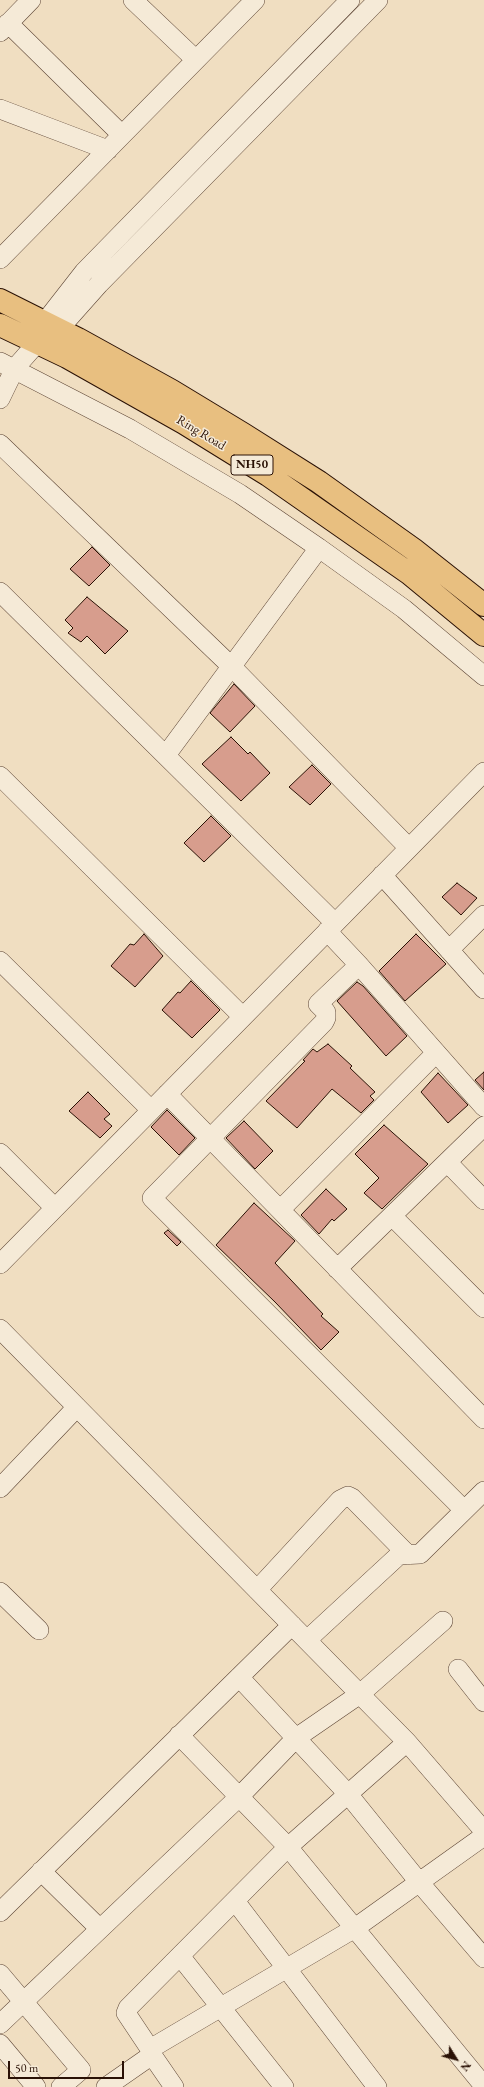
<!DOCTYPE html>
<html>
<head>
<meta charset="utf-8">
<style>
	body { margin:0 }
	#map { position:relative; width:484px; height:2087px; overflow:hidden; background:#f0dec1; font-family:"EB Garamond",serif }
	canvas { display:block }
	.north { position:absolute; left:436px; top:2039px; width:40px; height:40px; -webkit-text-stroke:3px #f5ead7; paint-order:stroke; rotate:127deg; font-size:11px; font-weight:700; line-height:16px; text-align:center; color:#2a1105 }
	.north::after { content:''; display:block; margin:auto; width:14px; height:18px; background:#2a1105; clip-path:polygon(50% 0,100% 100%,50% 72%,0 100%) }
	.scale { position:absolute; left:8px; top:2061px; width:116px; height:18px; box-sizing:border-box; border:2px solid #2a1105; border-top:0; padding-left:5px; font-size:12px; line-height:14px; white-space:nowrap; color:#2a1105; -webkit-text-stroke:3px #f5ead7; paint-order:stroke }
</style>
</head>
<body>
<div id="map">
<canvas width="484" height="2087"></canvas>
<div class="north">N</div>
<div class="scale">50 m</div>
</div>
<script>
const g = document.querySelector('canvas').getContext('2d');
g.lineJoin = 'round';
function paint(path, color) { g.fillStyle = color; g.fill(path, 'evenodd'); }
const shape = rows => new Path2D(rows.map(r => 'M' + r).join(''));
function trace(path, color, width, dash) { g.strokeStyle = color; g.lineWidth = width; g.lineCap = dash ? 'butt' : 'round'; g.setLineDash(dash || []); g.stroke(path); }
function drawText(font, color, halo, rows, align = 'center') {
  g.font = font + ' "EB Garamond",serif'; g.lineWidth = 3; g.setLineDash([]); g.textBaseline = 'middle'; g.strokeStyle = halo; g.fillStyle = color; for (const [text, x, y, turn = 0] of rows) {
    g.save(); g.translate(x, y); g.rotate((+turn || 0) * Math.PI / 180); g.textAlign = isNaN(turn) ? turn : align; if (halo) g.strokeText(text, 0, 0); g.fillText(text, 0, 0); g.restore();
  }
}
const building = shape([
	[92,547,110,565,89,586,70,569,92,547],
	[87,597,128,631,105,654,87,636,81,642,68,633,73,628,65,620,87,597],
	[234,684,255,706,230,732,210,713,234,684],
	[231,737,248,754,250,752,270,773,241,801,202,764,231,737],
	[312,765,331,784,310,805,289,787,312,765],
	[211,816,231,836,204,862,184,843,211,816],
	[457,883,477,898,461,915,442,897,457,883],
	[144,934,163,956,135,987,111,966,130,944,134,945,144,934],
	[416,934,446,964,405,1001,379,971,416,934],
	[191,981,220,1010,192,1038,162,1010,178,992,180,993,191,981],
	[357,982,363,986,407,1036,386,1056,337,1001,357,982],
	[328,1044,352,1066,350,1068,375,1092,370,1096,374,1100,361,1113,332,1089,297,1128,266,1101,305,1061,303,1060,313,1049,317,1052,328,1044],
	[484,1072,484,1090,475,1080,484,1072],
	[438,1073,468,1105,448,1123,421,1092,438,1073],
	[88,1092,110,1114,104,1119,112,1126,100,1138,69,1111,88,1092],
	[167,1110,195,1138,179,1155,151,1127,167,1110],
	[244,1121,273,1151,255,1169,226,1138,244,1121],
	[384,1125,428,1164,382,1209,364,1193,379,1178,355,1154,384,1125],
	[326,1189,347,1209,334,1221,332,1219,319,1234,301,1215,326,1189],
	[254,1203,295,1241,275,1263,323,1314,321,1316,339,1332,321,1350,275,1302,216,1245,254,1203],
	[168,1230,181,1242,177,1246,164,1233,168,1230]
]);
paint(building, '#d79d8d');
trace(building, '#2a1105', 1);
const minor = shape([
	[133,0,196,60],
	[350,0,84,272,45,322,37,343,59,329,99,284,378,0],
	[8,23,122,135],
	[0,32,31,0],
	[0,109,108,150],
	[0,259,255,0],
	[0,362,130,429,240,494,319,548,404,609,484,676],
	[0,399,15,368,37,343],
	[0,444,232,667,409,848],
	[0,592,335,923],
	[166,755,319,548],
	[0,776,243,1017],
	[382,875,484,989],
	[327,931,359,965,484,1107],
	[449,950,484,915],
	[0,961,151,1110],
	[359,965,318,1004,326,1012,326,1018,324,1022,152,1198,464,1510],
	[167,1094,484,1419],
	[0,1153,55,1208],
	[447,1162,484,1200],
	[280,1210,436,1053],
	[392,1216,484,1308],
	[0,1264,484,772],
	[337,1269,484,1126],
	[0,1329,407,1742,288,1847,484,2086],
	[0,1488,77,1407],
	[257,1590,340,1500,348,1496,352,1498,408,1555],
	[0,1592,39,1630],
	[307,1640,399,1555,420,1554,484,1491],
	[458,1669,484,1702],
	[239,1677,348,1794,419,1882,484,1958],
	[407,1742,484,1831],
	[41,1871,100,1929],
	[235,1901,377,2087],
	[0,1912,292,1625],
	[180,1956,284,2087],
	[0,1974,81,2070,61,2087],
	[0,2024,239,1797,296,1738,360,1694,443,1621],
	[0,2044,36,2087],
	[150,2049,126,2013,128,2008,288,1847,179,1735],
	[106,2087,152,2055],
	[174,2087,152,2055,150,2049,355,1928,484,1836]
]);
const trunk = shape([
	[0,300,78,339,172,391,243,434,319,482,413,549,484,605],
	[0,325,67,357,184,423,268,475,410,574,484,635]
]);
trace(minor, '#5c4434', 20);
trace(trunk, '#2a1105', 24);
trace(minor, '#f5ead7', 19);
trace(trunk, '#e8bf80', 22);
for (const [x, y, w] of [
	[252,465,42]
]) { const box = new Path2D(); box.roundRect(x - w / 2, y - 10, w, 20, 3); g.fillStyle = '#f5ead7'; g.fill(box); trace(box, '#2a1105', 1); }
drawText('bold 12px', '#2a1105', null, [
	["NH50",252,465]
]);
drawText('13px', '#2a1105', '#f5ead7', [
	["Ring Road",201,433,31]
]);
</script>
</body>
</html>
